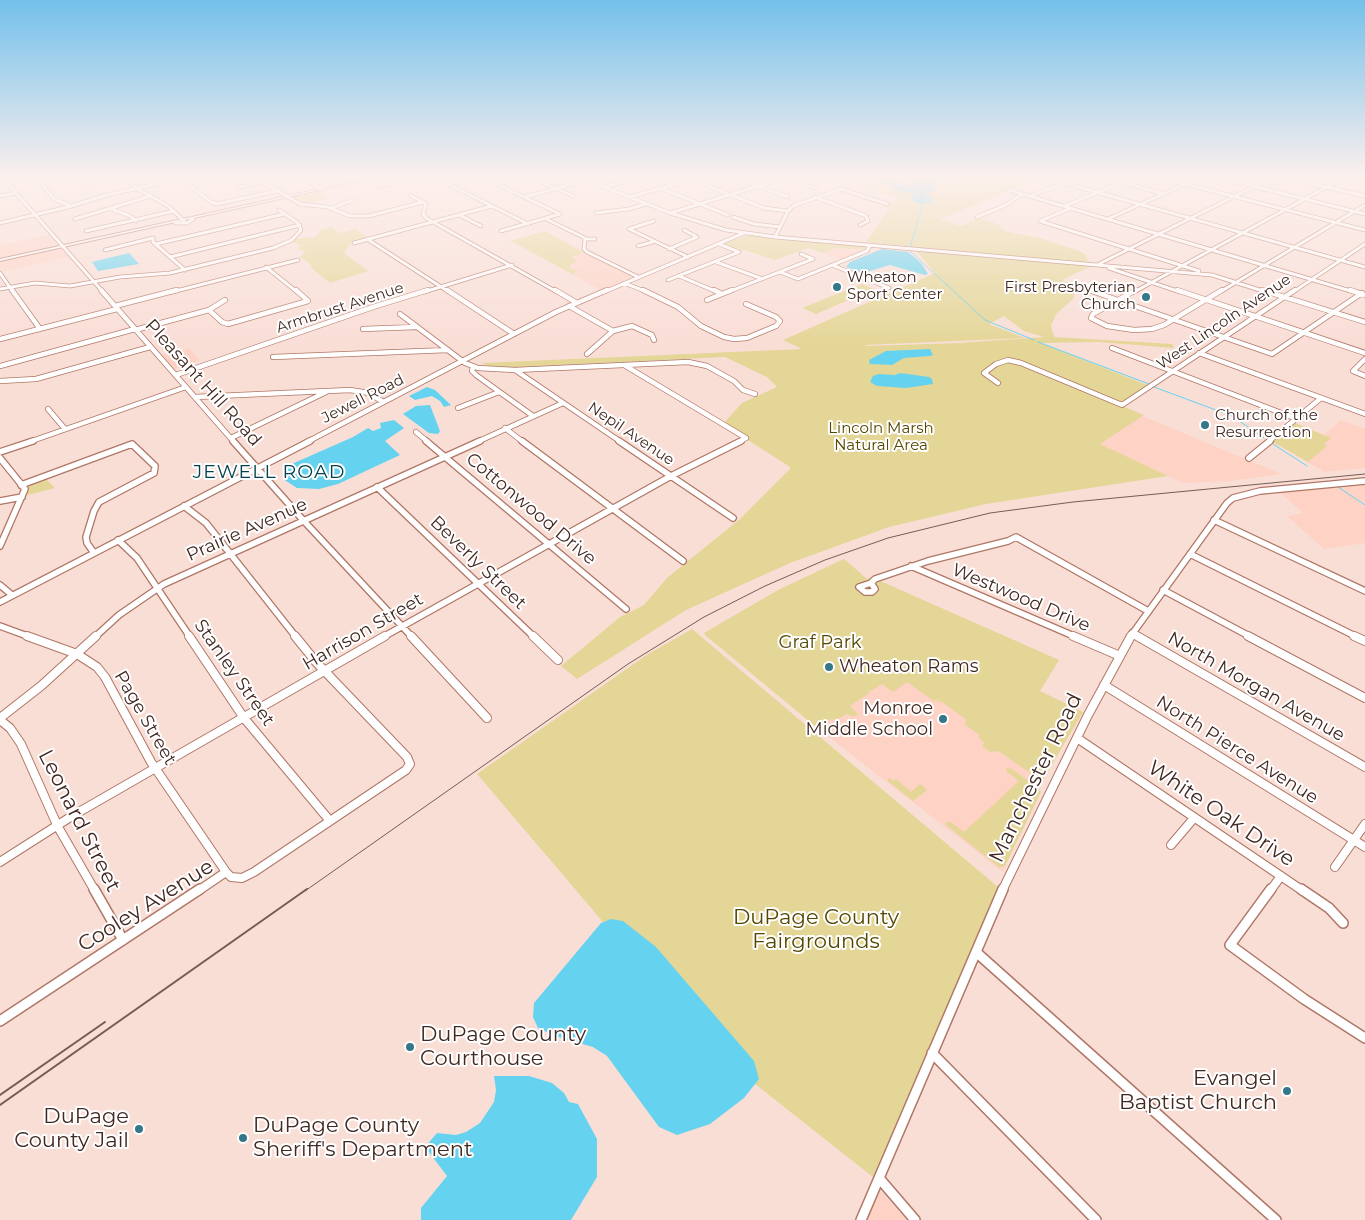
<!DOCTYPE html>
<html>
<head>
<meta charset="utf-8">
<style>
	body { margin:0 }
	canvas { display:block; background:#f9ded6 }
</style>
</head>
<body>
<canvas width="1365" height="1220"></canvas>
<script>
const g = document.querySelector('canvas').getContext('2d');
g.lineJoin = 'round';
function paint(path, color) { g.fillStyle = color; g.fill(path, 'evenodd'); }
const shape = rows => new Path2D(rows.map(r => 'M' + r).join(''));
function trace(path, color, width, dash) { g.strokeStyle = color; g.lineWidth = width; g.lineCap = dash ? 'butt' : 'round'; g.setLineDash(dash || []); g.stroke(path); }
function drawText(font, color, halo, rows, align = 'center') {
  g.font = font + ' Montserrat,sans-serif'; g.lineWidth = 4; g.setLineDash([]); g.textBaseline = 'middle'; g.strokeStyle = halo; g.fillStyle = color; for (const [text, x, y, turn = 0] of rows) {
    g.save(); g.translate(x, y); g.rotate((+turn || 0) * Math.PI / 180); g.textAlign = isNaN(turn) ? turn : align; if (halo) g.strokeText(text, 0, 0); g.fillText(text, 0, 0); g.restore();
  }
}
paint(shape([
	[545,231,636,277,603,291,511,241],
	[51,234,69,257,0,272,0,245],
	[837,248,867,251,842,260,823,253],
	[189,349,200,360,172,370,160,355],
	[1142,416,1282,474,1230,481,1183,483,1099,444],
	[1341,420,1365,429,1365,468,1324,472,1308,462,1326,446,1324,444,1330,438,1324,435],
	[1365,482,1365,504,1348,493,1365,507,1365,543,1324,549,1287,516,1303,513,1278,491],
	[844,559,867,579,871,577,1059,660,1040,691,1083,712,1042,781,1003,872,816,727,704,633,780,589],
	[878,1188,906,1220,865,1220]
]), '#fed2c5');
paint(shape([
	[865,176,1050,176,939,219,961,226,980,218,998,224,1004,231,1040,238,1082,252,1087,256,1086,258,1093,265,1062,280,1070,284,1066,286,1075,287,1074,298,1057,313,1051,325,1053,334,1055,337,1172,344,1174,348,1099,342,1040,343,1150,386,1122,406,1144,415,1100,444,1168,476,986,504,889,527,790,563,686,610,577,679,561,666,620,617,644,605,667,578,740,519,790,469,790,467,723,424,742,403,777,387,767,377,725,357,519,367,492,367,481,363,802,349,783,340,935,273,914,248,905,246,866,242,890,208,883,206,900,199,848,182],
	[1004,316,1024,331,1044,337,960,343,868,346,864,345,1025,338,989,324],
	[317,191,330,198,303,204,291,197],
	[332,227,339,233,356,229,368,238,351,243,344,253,368,271,330,283,310,267,312,265,300,257,305,252,297,248,301,245,290,241,295,239,315,237,321,230],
	[545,231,584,253,571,257,577,261,569,266,573,270,578,270,573,273,574,275,511,241],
	[748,235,753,235,867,246,865,250,837,248,823,253,808,248,775,260,744,250,740,252,723,244],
	[862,284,874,289,816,314,802,308],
	[1295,423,1331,438,1324,444,1327,446,1308,462,1273,442],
	[45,478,55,488,24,496,31,483],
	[844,559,867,579,871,577,1059,660,1040,691,1083,712,1042,781,998,751,990,752,982,746,984,742,978,737,980,735,964,724,967,720,942,702,936,702,942,698,934,701,907,682,893,692,882,684,871,691,868,690,869,693,850,706,858,714,853,717,847,714,836,720,831,719,825,723,827,727,823,730,819,725,816,727,705,635,704,633,780,589],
	[692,629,998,887,873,1177,755,1084,609,929,477,774,645,656],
	[1007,768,1012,769,1037,787,1041,792,1005,866,999,867,945,824,949,821,964,832,1019,781,1006,771],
	[889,778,894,781,896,779,911,792,920,784,927,790,913,801,887,780]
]), '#e4d696');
paint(shape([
	[885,176,906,176,891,180,910,187,918,180,930,180,919,176,945,176,949,178,934,181,936,185,934,192,924,194,934,199,929,203,923,204,914,202,911,198,912,196,920,194,892,190,893,186,878,182,888,177],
	[882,249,908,252,921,263,928,274,925,275,890,265,863,273,846,267,850,262],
	[129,253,139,264,98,271,92,262],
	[930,349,933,355,930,356,904,358,892,365,870,364,869,360,886,351],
	[900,373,929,377,932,379,933,384,906,388,877,386,870,382,873,376,879,374,895,375],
	[427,387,435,390,451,405,444,407,440,401,432,396,415,400,409,396],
	[430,405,440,431,438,434,429,433,403,414,416,406],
	[394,420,404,428,385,441,400,455,338,484,319,489,297,488,283,479,283,473,294,463,353,437,368,428,373,431,381,428,380,423],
	[611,919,623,921,656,947,754,1061,759,1079,744,1098,710,1124,677,1135,659,1127,607,1056,593,1047,555,1036,538,1028,533,1017,534,1003,601,923],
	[494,1076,529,1076,552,1083,564,1093,569,1102,578,1104,597,1139,597,1177,571,1220,421,1220,421,1208,447,1176,425,1147,437,1133,456,1135,466,1132,480,1123,494,1102,496,1090]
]), '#65d3f0');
trace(shape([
	[923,204,911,244,911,252,985,320,1034,340],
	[1038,342,1149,384],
	[1154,387,1232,416,1264,438],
	[1273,444,1307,466],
	[1338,487,1365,505]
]), '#65d3f0', 1);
const minorFar4 = shape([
	[1,176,103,292],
	[78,176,90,187],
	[123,176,136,188,168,206,184,221],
	[253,176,300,204,327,207,350,216,369,216,423,202],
	[303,176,321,189],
	[363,176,368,179],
	[379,176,392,183,379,186],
	[432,176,528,224],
	[479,176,560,214],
	[576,176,670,213,726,230,775,237,1212,275,1266,292],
	[731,176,788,197],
	[831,176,844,180],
	[1154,176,1365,230],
	[1212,176,1365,214],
	[1279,176,1365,196],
	[786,177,815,188],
	[180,178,211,202,217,204,277,191],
	[38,180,59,176],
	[45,180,42,185,54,199,71,206],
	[539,181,573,196],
	[695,181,764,208,788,211],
	[1121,182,1164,194],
	[1064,183,1365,267],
	[312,184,327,180],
	[240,187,263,182],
	[605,187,635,179],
	[660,188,728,215],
	[1009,190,1354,292],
	[410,195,426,204,423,214,426,218,557,292],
	[0,196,16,193],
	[1030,196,1082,176],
	[525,197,586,180],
	[630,197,703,176],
	[815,197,866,216,868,221,860,225],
	[1065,206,1137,176],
	[109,208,130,216,136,221],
	[332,208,353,200],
	[596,213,629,209,646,204],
	[670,213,791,176],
	[459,215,481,226],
	[733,217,754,224,780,227],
	[977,217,1006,205,1022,194],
	[75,219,151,196],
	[546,219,583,237,585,239,584,249,587,252,638,277],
	[1108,219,1203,176],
	[1040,221,1199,271],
	[1040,221,1071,208],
	[0,223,68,207,107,195,192,176],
	[175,223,187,223,193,219],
	[629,229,688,257],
	[629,229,654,221],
	[86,231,174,211],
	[501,231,560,214],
	[775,237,788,211,793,206,841,189,887,204],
	[367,239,449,292],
	[585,239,595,239],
	[354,243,492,206],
	[156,244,284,214],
	[638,246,653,242],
	[669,249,697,237,684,230],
	[105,250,153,238,153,242,185,270],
	[170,257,300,225],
	[716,262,760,278],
	[1099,264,1275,176],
	[832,265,889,288],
	[266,267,297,292],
	[1109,268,1180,292],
	[780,272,798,279,867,251,870,245],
	[0,273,13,292],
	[679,276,717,292],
	[668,280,739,252,719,244],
	[624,283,647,292],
	[0,289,35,283,70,286,120,277,170,273,273,248,292,240,301,230,298,223,279,210],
	[1085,289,1093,292],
	[172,292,298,260],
	[424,292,512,265],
	[604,292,744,233],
	[728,292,813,259,801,254],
	[1134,292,1347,176],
	[1220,292,1365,205],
	[1293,292,1365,244]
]);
const minorFar3 = shape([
	[12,290,40,329],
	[101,290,234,442],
	[447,290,514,334],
	[555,290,577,303],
	[643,290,678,307,701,326,724,337,734,339,747,338,776,326,780,321,776,317,746,304],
	[714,290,720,293],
	[1089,290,1272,354,1362,293],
	[1136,290,1093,314,1091,318,1107,326,1134,330,1152,329,1164,325,1222,290],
	[1177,290,1365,353],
	[1262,290,1365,322],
	[1350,290,1365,295],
	[707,300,732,290],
	[115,306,177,290],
	[569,306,613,331],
	[209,310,222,322,228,324,308,301,296,290],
	[400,314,465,363,478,368,515,370,688,362,707,366,734,381,743,390,755,394],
	[363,329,416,327],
	[135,330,209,310,225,300],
	[613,331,632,326,652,335,654,340],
	[0,339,117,309],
	[1112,348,1297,419],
	[1199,353,1365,414],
	[587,354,613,331],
	[273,357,448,350],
	[1365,359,1353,371,1365,376],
	[624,365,746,438],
	[0,366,135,329],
	[473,366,472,371,476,375,533,416],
	[515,370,621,442],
	[176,375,373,307,428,290],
	[0,381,36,379,150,347],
	[998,383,984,373,996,364,1008,360,1021,363,1122,405,1295,290],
	[195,397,350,390,369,393,383,402],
	[458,408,499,392],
	[48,409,65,429],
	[505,428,523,442],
	[416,432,428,442],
	[231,438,326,392],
	[29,442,186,387],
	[307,442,556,312,607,290],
	[477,442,563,403],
	[739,442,746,438],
	[1268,442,1321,398]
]);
const minorFar2 = shape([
	[233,441,303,520,412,637],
	[426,441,626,609],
	[522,441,683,561],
	[619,441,733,518],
	[0,452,33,441],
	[0,458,25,489,0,546],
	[1249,458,1270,441],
	[21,485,132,444,155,466,154,473,99,502,94,511,86,537,87,543,94,553],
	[377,487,534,637],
	[0,501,22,497],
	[184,506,206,523,296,637],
	[1214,520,1365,591],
	[118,540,137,558,190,637],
	[1190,554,1357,637],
	[911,566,1076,637],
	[871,583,875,589,872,592,865,592,859,587,871,583],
	[871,583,875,579,928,561,1008,541,1016,537,1148,611],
	[0,585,12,595],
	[1163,590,1251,637],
	[0,602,310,441],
	[0,626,30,637],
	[1132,633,1139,637],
	[95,637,119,615,164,584,480,441],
	[383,637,671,476,741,441],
	[1130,637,1227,503,1233,498,1260,491,1365,481]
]);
const minorFar1 = shape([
	[27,636,77,654,97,667,105,677,151,762,226,872,231,877,242,878,254,872,406,770,410,764,407,757,316,662,295,636],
	[189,636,244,718,330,821],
	[411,636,487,718],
	[533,636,558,660],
	[1073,636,1120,656],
	[1137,636,1365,767],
	[1248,636,1365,698],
	[1354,636,1365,641],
	[1104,685,1365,847],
	[0,718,41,686,96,636],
	[0,720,10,728,21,744,58,827,95,891],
	[1077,738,1303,891],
	[1171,845,1194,818],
	[0,862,72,816,385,636],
	[1335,867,1365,824],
	[198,891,226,872],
	[1002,891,1088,715,1131,636],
	[1270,891,1281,876]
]);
const minor = shape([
	[94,889,123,940],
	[1271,889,1230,945,1304,999,1365,1038],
	[1301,889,1329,908,1343,923],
	[976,952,1276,1220],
	[0,1021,200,889],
	[932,1053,1096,1220],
	[879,1178,915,1220],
	[861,1220,1003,889]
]);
const major = shape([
	[378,176,383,176,0,261,0,259,378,176]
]);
trace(minorFar4, '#b07665', 4.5);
trace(minorFar3, '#b07665', 6);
trace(minorFar2, '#b07665', 8);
trace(minorFar1, '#b07665', 10);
trace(minor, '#b07665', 12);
trace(major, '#b07665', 2);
trace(minorFar4, '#fff', 3);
trace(minorFar3, '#fff', 4.5);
trace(minorFar2, '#fff', 5.5);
trace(minorFar1, '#fff', 8);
trace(minor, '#fff', 9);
paint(major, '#fff');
trace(shape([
	[305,891,628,664,704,617,765,586,825,560,888,538,990,513,1073,502,1365,474]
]), '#765c55', 1);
trace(shape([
	[0,1095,105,1022],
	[0,1105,307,889]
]), '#765c55', 2);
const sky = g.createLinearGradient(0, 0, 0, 346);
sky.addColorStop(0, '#73c0eb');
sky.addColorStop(0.51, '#fcf0ed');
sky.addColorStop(1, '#fcf0ed00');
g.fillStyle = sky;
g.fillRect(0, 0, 1365, 346);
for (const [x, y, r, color] of [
	[837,287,5,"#347788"],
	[1146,297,5,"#347788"],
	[1205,425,5,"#347788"],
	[829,667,5,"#347788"],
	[943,719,5,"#347788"],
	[410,1047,5,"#347788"],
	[1287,1091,5,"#347788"],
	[139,1129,5,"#347788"],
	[243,1138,5,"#347788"]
]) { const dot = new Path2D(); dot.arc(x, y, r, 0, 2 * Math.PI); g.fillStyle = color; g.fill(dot); trace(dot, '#fff', 2); }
drawText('15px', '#412821', '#fff', [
	["Wheaton",847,278],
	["Sport Center",847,295],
	["First Presbyterian",1136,288,"right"],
	["Church",1136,305,"right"],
	["Church of the",1215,416],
	["Resurrection",1215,433]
], 'left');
drawText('15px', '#412821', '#fff', [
	["Armbrust Avenue",340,308,-18],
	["West Lincoln Avenue",1224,322,-34],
	["Jewell Road",363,399,-27],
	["Nepil Avenue",631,434,34]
]);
drawText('15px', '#544700', '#fff', [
	["Lincoln Marsh",881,429],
	["Natural Area",881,446]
]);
drawText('18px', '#412821', '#fff', [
	["Pleasant Hill Road",203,383,48],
	["Cottonwood Drive",531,509,40],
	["Prairie Avenue",247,530,-24],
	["Beverly Street",478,563,44],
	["Westwood Drive",1021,598,23],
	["Harrison Street",363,632,-30],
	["Stanley Street",234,673,55],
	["North Morgan Avenue",1256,687,30],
	["Page Street",145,718,60],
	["North Pierce Avenue",1237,750,32]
]);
drawText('18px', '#544700', '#fff', [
	["Graf Park",820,643]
]);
drawText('18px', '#412821', '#fff', [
	["Wheaton Rams",839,667],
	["Monroe",933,709,"right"],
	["Middle School",933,730,"right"]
], 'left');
g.letterSpacing = '1px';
drawText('19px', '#05424f', '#fff', [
	["JEWELL ROAD",269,472]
]);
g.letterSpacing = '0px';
drawText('21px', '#412821', '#fff', [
	["Manchester Road",1036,778,-64],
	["White Oak Drive",1221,814,34],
	["Leonard Street",79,821,63],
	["Cooley Avenue",146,906,-32]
]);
drawText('21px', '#544700', '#fff', [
	["DuPage County",816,918],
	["Fairgrounds",816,942]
]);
drawText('21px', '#412821', '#fff', [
	["DuPage County",420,1035],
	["Courthouse",420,1059],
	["Evangel",1277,1079,"right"],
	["Baptist Church",1277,1103,"right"],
	["DuPage",129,1117,"right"],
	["County Jail",129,1141,"right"],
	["DuPage County",253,1126],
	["Sheriff's Department",253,1150]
], 'left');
</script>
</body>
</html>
